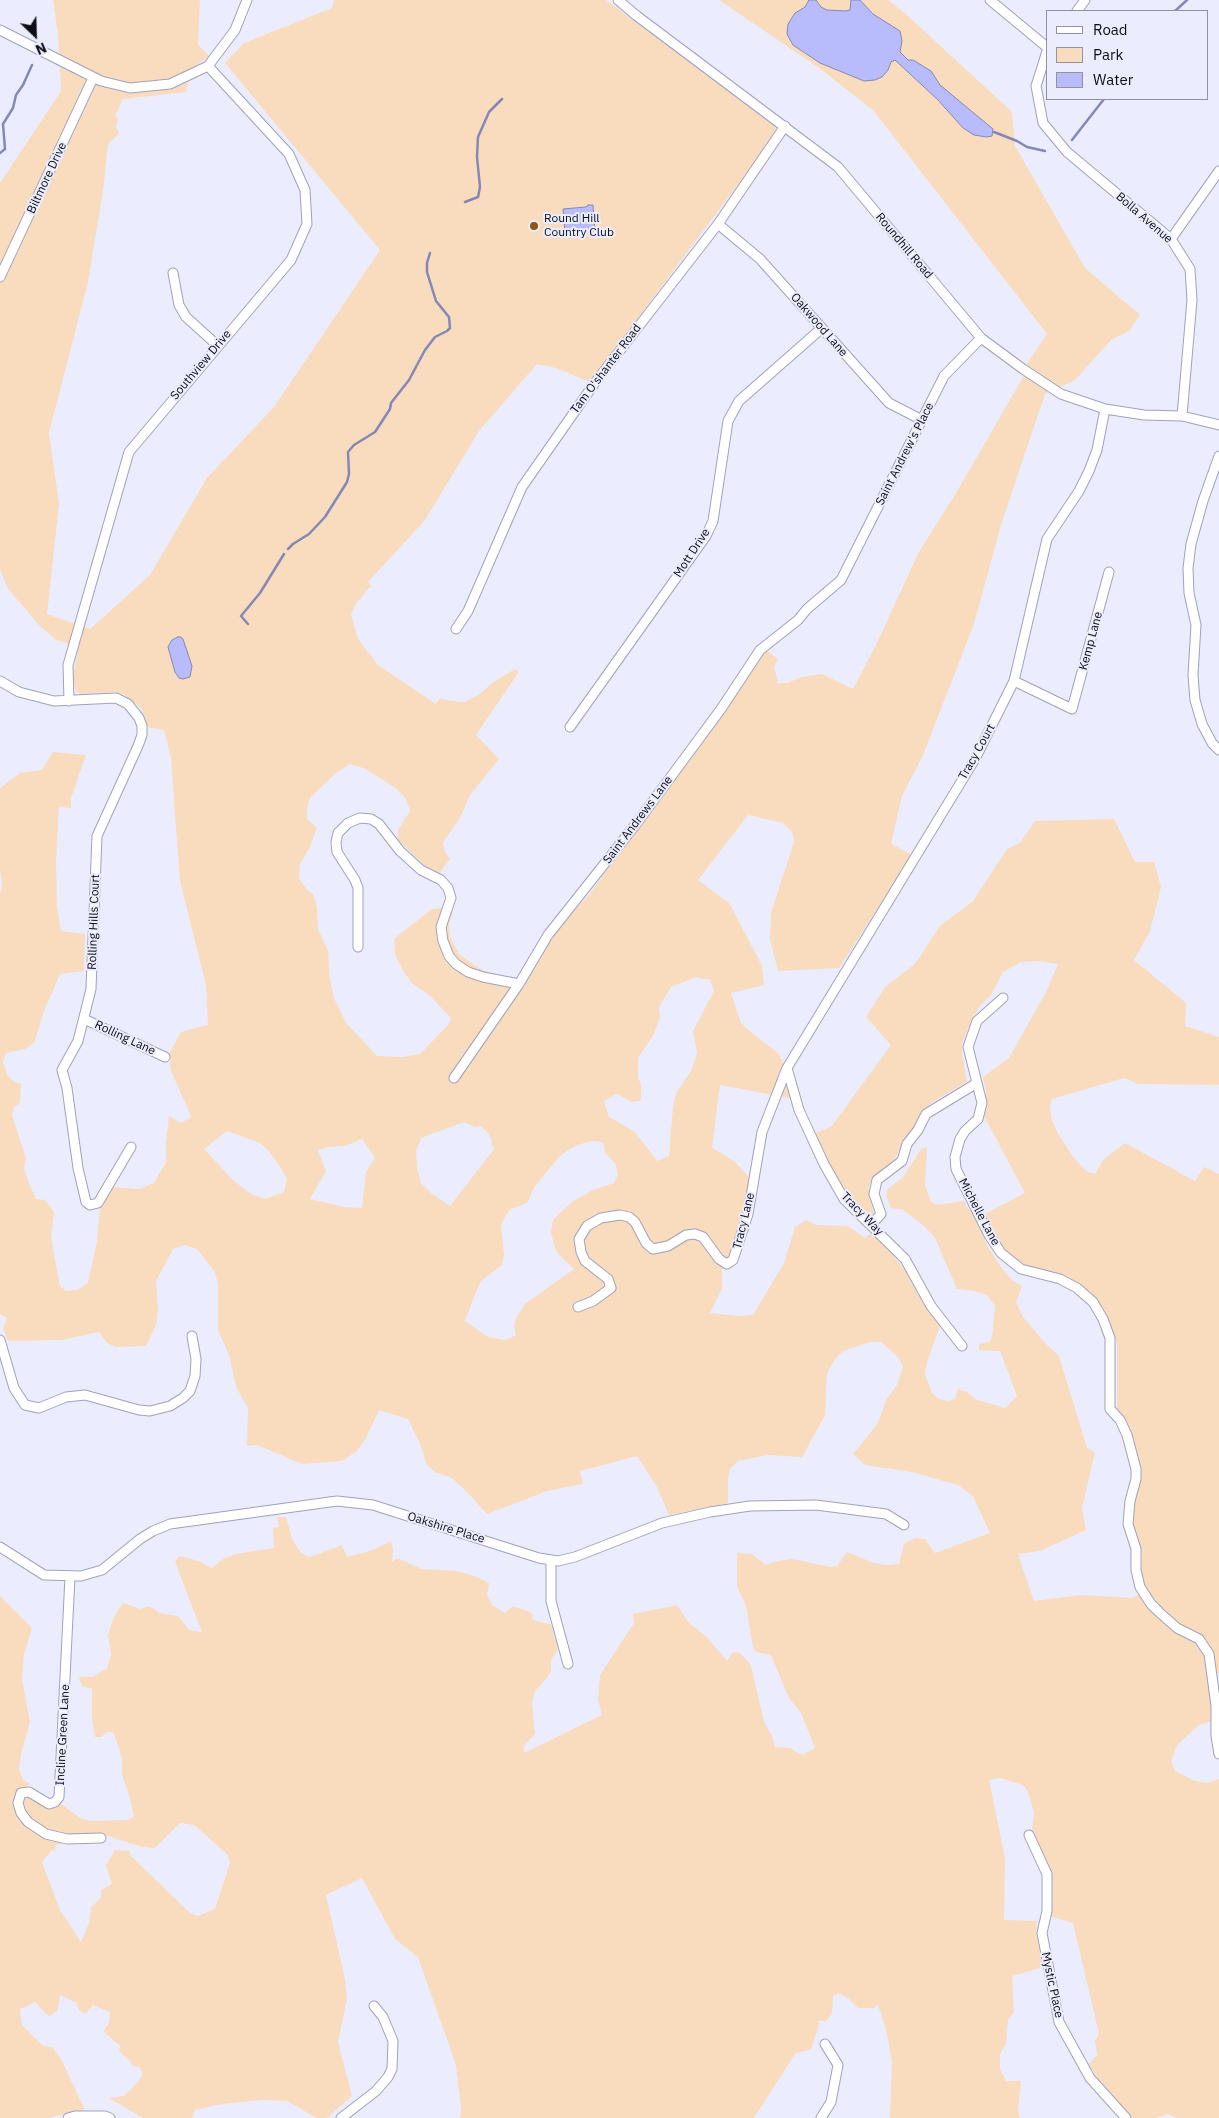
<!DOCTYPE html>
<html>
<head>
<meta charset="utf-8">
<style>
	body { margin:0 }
	#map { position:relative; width:1219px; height:2118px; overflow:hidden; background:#ebedfe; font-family:"IBM Plex Sans",sans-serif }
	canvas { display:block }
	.legend { position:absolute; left:1046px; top:10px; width:162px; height:90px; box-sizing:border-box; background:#ebedfe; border:1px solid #9293a2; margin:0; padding:6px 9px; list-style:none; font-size:15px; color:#0d0d17 }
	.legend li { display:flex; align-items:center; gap:10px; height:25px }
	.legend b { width:25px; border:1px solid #9293a2 }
	.north { position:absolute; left:10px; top:10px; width:50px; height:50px; -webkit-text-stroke:4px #ebedfe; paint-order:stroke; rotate:156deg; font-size:14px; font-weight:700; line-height:20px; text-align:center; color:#0d0d17 }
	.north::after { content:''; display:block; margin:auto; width:18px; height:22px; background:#0d0d17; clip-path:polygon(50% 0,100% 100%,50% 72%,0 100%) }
</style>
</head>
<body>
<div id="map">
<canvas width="1219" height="2118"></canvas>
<ul class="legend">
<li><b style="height:6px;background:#fff"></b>Road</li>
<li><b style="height:14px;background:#f9dbbe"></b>Park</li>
<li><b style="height:14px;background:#b9bcfc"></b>Water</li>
</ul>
<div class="north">N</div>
</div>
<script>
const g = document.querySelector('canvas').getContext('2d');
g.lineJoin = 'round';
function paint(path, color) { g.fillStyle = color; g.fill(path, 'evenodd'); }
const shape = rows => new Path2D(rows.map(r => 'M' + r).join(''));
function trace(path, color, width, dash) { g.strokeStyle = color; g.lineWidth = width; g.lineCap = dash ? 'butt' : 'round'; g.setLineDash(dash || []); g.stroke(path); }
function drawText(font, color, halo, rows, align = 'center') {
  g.font = font + ' "IBM Plex Sans",sans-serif'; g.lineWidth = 4; g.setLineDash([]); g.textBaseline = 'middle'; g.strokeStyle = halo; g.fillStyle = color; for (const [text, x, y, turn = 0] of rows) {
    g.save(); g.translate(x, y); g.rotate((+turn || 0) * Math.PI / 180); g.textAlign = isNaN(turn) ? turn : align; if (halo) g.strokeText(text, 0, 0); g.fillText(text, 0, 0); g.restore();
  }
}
paint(shape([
	[53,0,200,0,198,45,209,56,192,68,186,92,123,99,115,116,118,119,116,126,119,134,108,144,103,192,88,282,49,433,59,504,47,614,90,629,150,575,207,478,274,407,380,250,225,63,244,43,332,8,334,0,606,0,775,125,776,129,775,135,590,382,556,368,537,364,479,431,425,520,368,582,371,586,357,602,351,614,358,639,378,665,436,704,440,698,450,701,465,702,480,694,492,683,515,669,519,672,476,735,499,759,470,795,460,818,443,842,445,852,450,859,439,874,426,867,398,840,398,830,410,811,406,799,397,789,366,769,350,764,336,773,310,798,307,809,307,819,317,828,310,847,300,864,299,878,307,890,313,894,317,907,318,929,328,951,330,980,334,998,346,1023,377,1056,403,1057,420,1054,449,1024,451,1018,429,995,412,983,403,971,395,954,394,939,432,909,442,908,453,912,449,925,450,937,459,954,474,965,485,971,510,978,522,984,552,938,567,918,588,896,619,854,739,691,766,650,778,659,774,667,778,683,787,683,802,677,822,674,853,689,876,645,919,552,956,493,1022,379,1028,362,1047,334,873,110,819,68,719,0,888,0,907,15,1012,112,1015,146,1085,268,1140,315,1129,331,1111,340,1075,380,1045,394,1001,525,974,624,923,755,902,796,891,844,912,855,839,968,778,971,770,939,771,913,794,842,792,832,783,823,748,815,698,880,730,904,762,966,764,985,731,993,740,1021,745,1027,779,1054,797,1094,789,1098,720,1085,712,1148,734,1161,749,1177,750,1183,742,1221,730,1256,722,1269,722,1289,710,1313,740,1316,753,1315,784,1263,795,1227,806,1220,816,1225,848,1226,865,1238,872,1232,889,1250,906,1272,918,1295,940,1326,927,1362,925,1374,932,1393,939,1399,948,1401,955,1399,958,1389,967,1392,975,1399,1005,1408,1017,1396,1000,1351,979,1350,979,1344,989,1342,992,1337,995,1306,987,1295,975,1291,957,1289,935,1238,924,1226,903,1210,891,1208,887,1198,887,1190,903,1177,921,1149,927,1147,925,1185,931,1202,938,1205,964,1201,969,1210,972,1209,987,1245,1003,1270,1013,1281,1022,1286,1016,1302,1023,1317,1043,1341,1059,1356,1087,1448,1095,1452,1082,1508,1086,1530,1040,1551,1018,1554,1034,1601,1081,1595,1132,1598,1146,1591,1140,1570,1142,1557,1132,1529,1134,1501,1140,1483,1140,1473,1131,1435,1127,1425,1117,1412,1117,1345,1109,1319,1099,1301,1086,1289,1069,1277,1031,1267,1015,1260,999,1245,983,1215,1025,1193,984,1116,986,1092,983,1077,1009,1058,1046,992,1058,964,1040,961,1021,962,1003,972,991,995,979,1007,971,1021,962,1044,962,1053,967,1082,934,1101,923,1110,915,1129,905,1141,894,1160,871,1181,868,1188,874,1214,870,1218,866,1216,837,1180,815,1133,831,1127,891,1045,866,1017,885,987,915,964,940,926,973,901,1007,849,1020,843,1035,821,1114,819,1135,862,1154,862,1161,887,1150,931,1134,960,1186,1003,1185,1026,1219,1037,1219,1085,1138,1084,1124,1078,1052,1099,1050,1108,1052,1120,1057,1132,1074,1158,1086,1171,1095,1174,1103,1160,1125,1143,1195,1181,1204,1167,1219,1174,1219,1673,1209,1674,1213,1705,1212,1721,1199,1725,1178,1744,1171,1760,1175,1771,1195,1781,1208,1783,1219,1779,1219,2118,1177,2118,1168,2114,1156,2118,1133,2118,1098,2079,1089,2064,1097,2055,1095,2041,1099,2034,1073,1923,1050,1916,1052,1907,1052,1874,1032,1829,1034,1812,1028,1792,1023,1785,1000,1778,989,1780,1005,1858,1004,1920,1037,1921,1036,1933,1042,1962,1040,1968,1012,1976,1014,2013,1008,2019,1006,2044,1000,2054,1000,2069,1006,2081,1021,2081,1018,2110,1020,2118,890,2118,892,2062,886,2029,879,2008,877,2004,875,2008,858,2008,848,1998,839,1993,833,1996,832,2014,825,2022,819,2020,818,2029,811,2049,795,2054,754,2118,460,2118,461,2109,456,2065,418,1957,395,1939,362,1878,326,1895,345,1979,347,1999,338,2042,352,2096,327,2118,316,2118,288,2101,262,2100,221,2104,195,2110,192,2118,143,2118,109,2098,124,2096,138,2082,143,2074,139,2067,132,2066,130,2061,119,2051,120,2046,105,2033,104,2030,109,2023,110,2012,93,2005,85,2014,79,2010,77,2003,60,1995,58,2010,50,2016,46,2014,35,2002,20,2009,22,2025,42,2045,53,2048,61,2059,85,2110,48,2118,0,2118,0,1596,32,1628,24,1654,22,1679,30,1722,22,1750,19,1769,23,1780,30,1784,17,1793,14,1801,14,1806,20,1819,31,1830,46,1837,67,1842,56,1845,55,1850,51,1851,42,1862,60,1910,81,1942,89,1923,91,1907,101,1898,101,1890,112,1884,106,1865,115,1850,130,1851,130,1855,190,1913,198,1916,215,1909,230,1863,228,1855,194,1825,180,1823,155,1848,142,1847,102,1834,67,1835,48,1831,26,1815,21,1802,23,1797,29,1796,50,1809,60,1803,80,1818,91,1821,127,1820,134,1817,130,1798,122,1775,122,1758,115,1736,113,1732,107,1732,101,1737,95,1737,92,1719,92,1689,82,1686,79,1677,92,1677,107,1669,111,1655,108,1635,114,1617,123,1603,141,1609,148,1606,155,1609,159,1613,178,1616,189,1630,202,1632,175,1562,179,1556,199,1561,212,1568,223,1559,236,1554,274,1548,273,1528,279,1527,277,1517,286,1517,292,1539,301,1553,310,1557,342,1545,347,1557,373,1550,391,1541,393,1550,392,1562,397,1558,422,1569,457,1571,477,1577,489,1583,487,1595,492,1605,505,1613,513,1606,530,1612,533,1615,532,1619,539,1622,551,1624,558,1649,551,1660,551,1671,547,1678,535,1691,532,1702,535,1734,524,1746,524,1753,602,1715,598,1700,600,1675,634,1623,633,1614,677,1605,689,1623,707,1637,727,1661,733,1652,740,1653,751,1665,764,1722,772,1736,775,1747,790,1748,802,1755,815,1748,801,1713,789,1698,771,1655,756,1652,753,1648,746,1606,737,1587,737,1553,752,1554,766,1565,776,1561,792,1559,831,1567,837,1566,847,1552,874,1563,887,1565,899,1564,904,1544,915,1538,925,1539,935,1553,990,1533,973,1496,958,1485,912,1472,865,1465,853,1454,878,1423,886,1400,897,1385,903,1367,899,1358,881,1342,870,1342,843,1351,835,1359,827,1374,825,1415,802,1457,768,1455,738,1461,730,1469,728,1479,728,1503,669,1515,657,1487,637,1456,580,1471,583,1484,547,1491,487,1514,470,1495,452,1478,435,1472,427,1465,420,1444,408,1419,379,1410,366,1438,356,1452,342,1461,302,1464,257,1445,247,1446,248,1408,236,1387,229,1355,218,1330,218,1285,215,1272,197,1249,184,1245,173,1249,156,1281,158,1309,156,1325,146,1346,116,1347,107,1343,99,1332,61,1340,8,1341,3,1328,7,1318,0,1314,0,893,2,886,0,868,0,788,20,773,42,770,53,752,86,755,71,798,71,808,59,807,56,861,57,907,61,931,85,934,84,971,60,974,44,1011,34,1043,25,1049,6,1053,3,1062,8,1076,14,1082,21,1084,20,1103,14,1107,12,1115,26,1158,24,1169,29,1183,36,1199,45,1200,54,1212,51,1238,60,1286,66,1291,77,1290,88,1283,97,1241,100,1207,113,1187,139,1189,154,1183,166,1162,166,1142,169,1116,181,1123,193,1116,191,1116,171,1071,169,1054,181,1032,208,1025,206,985,180,881,171,758,164,730,148,727,141,708,123,694,115,692,80,694,75,689,73,676,79,646,56,640,39,625,8,589,0,569,0,183,61,91,58,35],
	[696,977,710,980,714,991,693,1031,697,1053,691,1071,676,1093,673,1106,669,1156,657,1161,635,1132,609,1117,604,1101,617,1094,632,1102,640,1101,641,1098,641,1084,638,1078,638,1058,654,1034,660,1017,659,1007,671,987],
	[464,1122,474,1127,481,1126,488,1133,492,1141,491,1145,495,1148,450,1206,431,1193,421,1183,417,1167,416,1152,421,1138],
	[227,1131,260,1143,268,1150,281,1168,287,1179,284,1192,265,1199,251,1194,233,1180,204,1149],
	[362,1139,375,1158,366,1172,362,1208,343,1207,310,1199,326,1171,318,1150,329,1147,345,1146],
	[593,1141,603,1142,605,1152,616,1165,618,1175,614,1183,593,1190,573,1201,553,1220,551,1232,554,1245,558,1254,574,1269,525,1304,515,1320,514,1327,516,1335,506,1340,488,1337,465,1321,473,1299,481,1281,502,1265,504,1255,501,1225,506,1215,511,1209,527,1203,535,1186,560,1156,571,1148,584,1143]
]), '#f9dbbe');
const water = shape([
	[809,0,816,0,821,7,827,10,846,11,850,10,851,0,860,0,873,14,900,31,902,41,900,52,908,60,913,60,931,71,940,85,993,129,992,136,987,137,974,135,963,128,938,100,895,60,891,62,888,70,882,77,875,80,864,81,820,63,793,45,787,34,788,24,795,13,805,7,809,0],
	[588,205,593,205,595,231,565,232,563,209,586,207,588,205],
	[178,637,181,637,183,639,192,666,190,677,183,679,179,678,175,672,168,647,172,640,178,637]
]);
paint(water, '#b9bcfc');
trace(water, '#8588b7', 1);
trace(shape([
	[1175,11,1187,0],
	[994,132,1017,141,1027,147,1045,151],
	[1072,140,1104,99],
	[0,153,5,149,3,124,13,108,16,95,23,85,32,65],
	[465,202,478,197,480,187,477,157,478,137,489,112,502,99],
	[288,549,293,544,309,534,325,517,347,482,349,474,348,452,354,445,375,432,390,409,391,403,409,380,425,350,435,337,447,331,450,328,449,317,436,301,427,272,427,263,430,253],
	[248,624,241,616,260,593,284,554]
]), '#8588b7', 2.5);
const minor = shape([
	[618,0,637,16,838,167,981,338,1023,369,1061,394,1105,409,1144,415,1182,416,1219,425],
	[990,0,1048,48],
	[1077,11,1085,0],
	[0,30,101,81,130,88,170,84,208,66,235,30,247,0],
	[1048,48,1036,86,1043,123,1067,152,1171,239,1190,269,1192,300,1182,416],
	[718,224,760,259,889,403,922,420],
	[1171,239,1219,171],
	[173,273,179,305,186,317,217,345],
	[0,277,93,78],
	[1219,456,1203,501,1191,544,1188,568,1189,593,1196,625,1193,675,1195,700,1202,724,1212,743,1219,750],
	[456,629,468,611,522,487,594,384,718,224,785,126],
	[0,681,19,692,54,701,116,698,128,704,139,718,142,726,142,735,138,746,97,836,91,989,78,1041,62,1070,67,1088,78,1168,86,1202,90,1205,98,1203,131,1147],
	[1014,681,1072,709,1109,572],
	[69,701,68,665,129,452,291,260,307,224,305,190,289,154,208,66],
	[570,727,706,536,713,521,728,421,739,401,822,328],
	[358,947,358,888,355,880,337,852,336,842,338,833,348,823,360,818,371,819,379,824,400,851,421,870,441,880,448,888,451,898,441,927,443,941,449,956,456,964,468,972,483,977,519,984],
	[1003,998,977,1021,968,1047,982,1103,978,1119,965,1131,960,1139,955,1157,956,1169,989,1235,1001,1253,1021,1269,1060,1279,1077,1288,1093,1302,1103,1319,1110,1338,1110,1409,1120,1420,1127,1435,1136,1469,1136,1479,1130,1501,1128,1524,1136,1549,1136,1570,1140,1587,1151,1604,1159,1612,1177,1628,1199,1639,1209,1654,1216,1706,1216,1736,1219,1754],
	[84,1019,165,1057],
	[787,1068,799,1110,824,1164,844,1199,905,1259,931,1306,962,1346],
	[454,1078,519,984,548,935,636,824,721,709,760,650,798,620,807,609,841,580,944,376,981,338],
	[871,1225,881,1214,874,1194,877,1180,902,1161,907,1144,918,1130,926,1114,977,1083],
	[578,1307,593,1301,611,1288,608,1279,585,1261,581,1252,579,1239,587,1226,601,1218,620,1215,629,1217,635,1222,646,1243,653,1249,668,1246,686,1235,695,1234,703,1237,719,1259,727,1264,733,1260,748,1214,762,1132,787,1068,975,759,1014,681,1047,539,1079,491,1089,471,1097,450,1105,409],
	[0,1340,14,1388,25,1405,39,1408,66,1397,85,1395,139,1410,150,1411,170,1406,183,1398,190,1391,195,1376,196,1359,192,1336],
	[0,1547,44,1575,81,1576,102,1570,140,1539,153,1531,170,1524,337,1501,373,1505,539,1558,558,1561,575,1557,662,1523,710,1512,750,1506,816,1505,886,1514,904,1525],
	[551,1560,551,1601,568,1664],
	[70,1577,59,1797,55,1802,49,1804,29,1792,21,1793,18,1803,21,1813,28,1822,46,1834,67,1839,101,1838],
	[1029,1835,1047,1874,1047,1911,1042,1933,1059,2022,1090,2078,1126,2118],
	[68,2118,75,2116,105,2116,110,2118],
	[341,2118,376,2091,388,2077,392,2069,393,2041,383,2017,374,2006],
	[821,2118,831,2102,838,2065,825,2044]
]);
trace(minor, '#a0a1bc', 11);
trace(minor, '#fff', 9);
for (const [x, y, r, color] of [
	[534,226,5,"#8e560d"]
]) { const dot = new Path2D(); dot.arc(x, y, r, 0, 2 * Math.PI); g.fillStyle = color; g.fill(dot); trace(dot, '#ebedfe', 2); }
drawText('12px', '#0d0d17', '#ebedfe', [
	["Biltmore Drive",47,178,-65],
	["Bolla Avenue",1144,218,41],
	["Roundhill Road",904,246,50],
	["Oakwood Lane",819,325,49],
	["Southview Drive",201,365,-50],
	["Tam O'shanter Road",606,369,-53],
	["Saint Andrew's Place",905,454,-63],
	["Mott Drive",692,553,-57],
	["Kemp Lane",1091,641,-75],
	["Tracy Court",977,752,-61],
	["Saint Andrews Lane",638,820,-53],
	["Rolling Hills Court",94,922,-88],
	["Rolling Lane",125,1038,25],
	["Michelle Lane",979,1212,62],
	["Tracy Way",862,1214,46],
	["Tracy Lane",744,1221,-76],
	["Oakshire Place",446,1528,17],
	["Incline Green Lane",63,1735,-87],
	["Mystic Place",1052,1985,78]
]);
drawText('12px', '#0d0d17', '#ebedfe', [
	["Round Hill",544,219],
	["Country Club",544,233]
], 'left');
</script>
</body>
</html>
